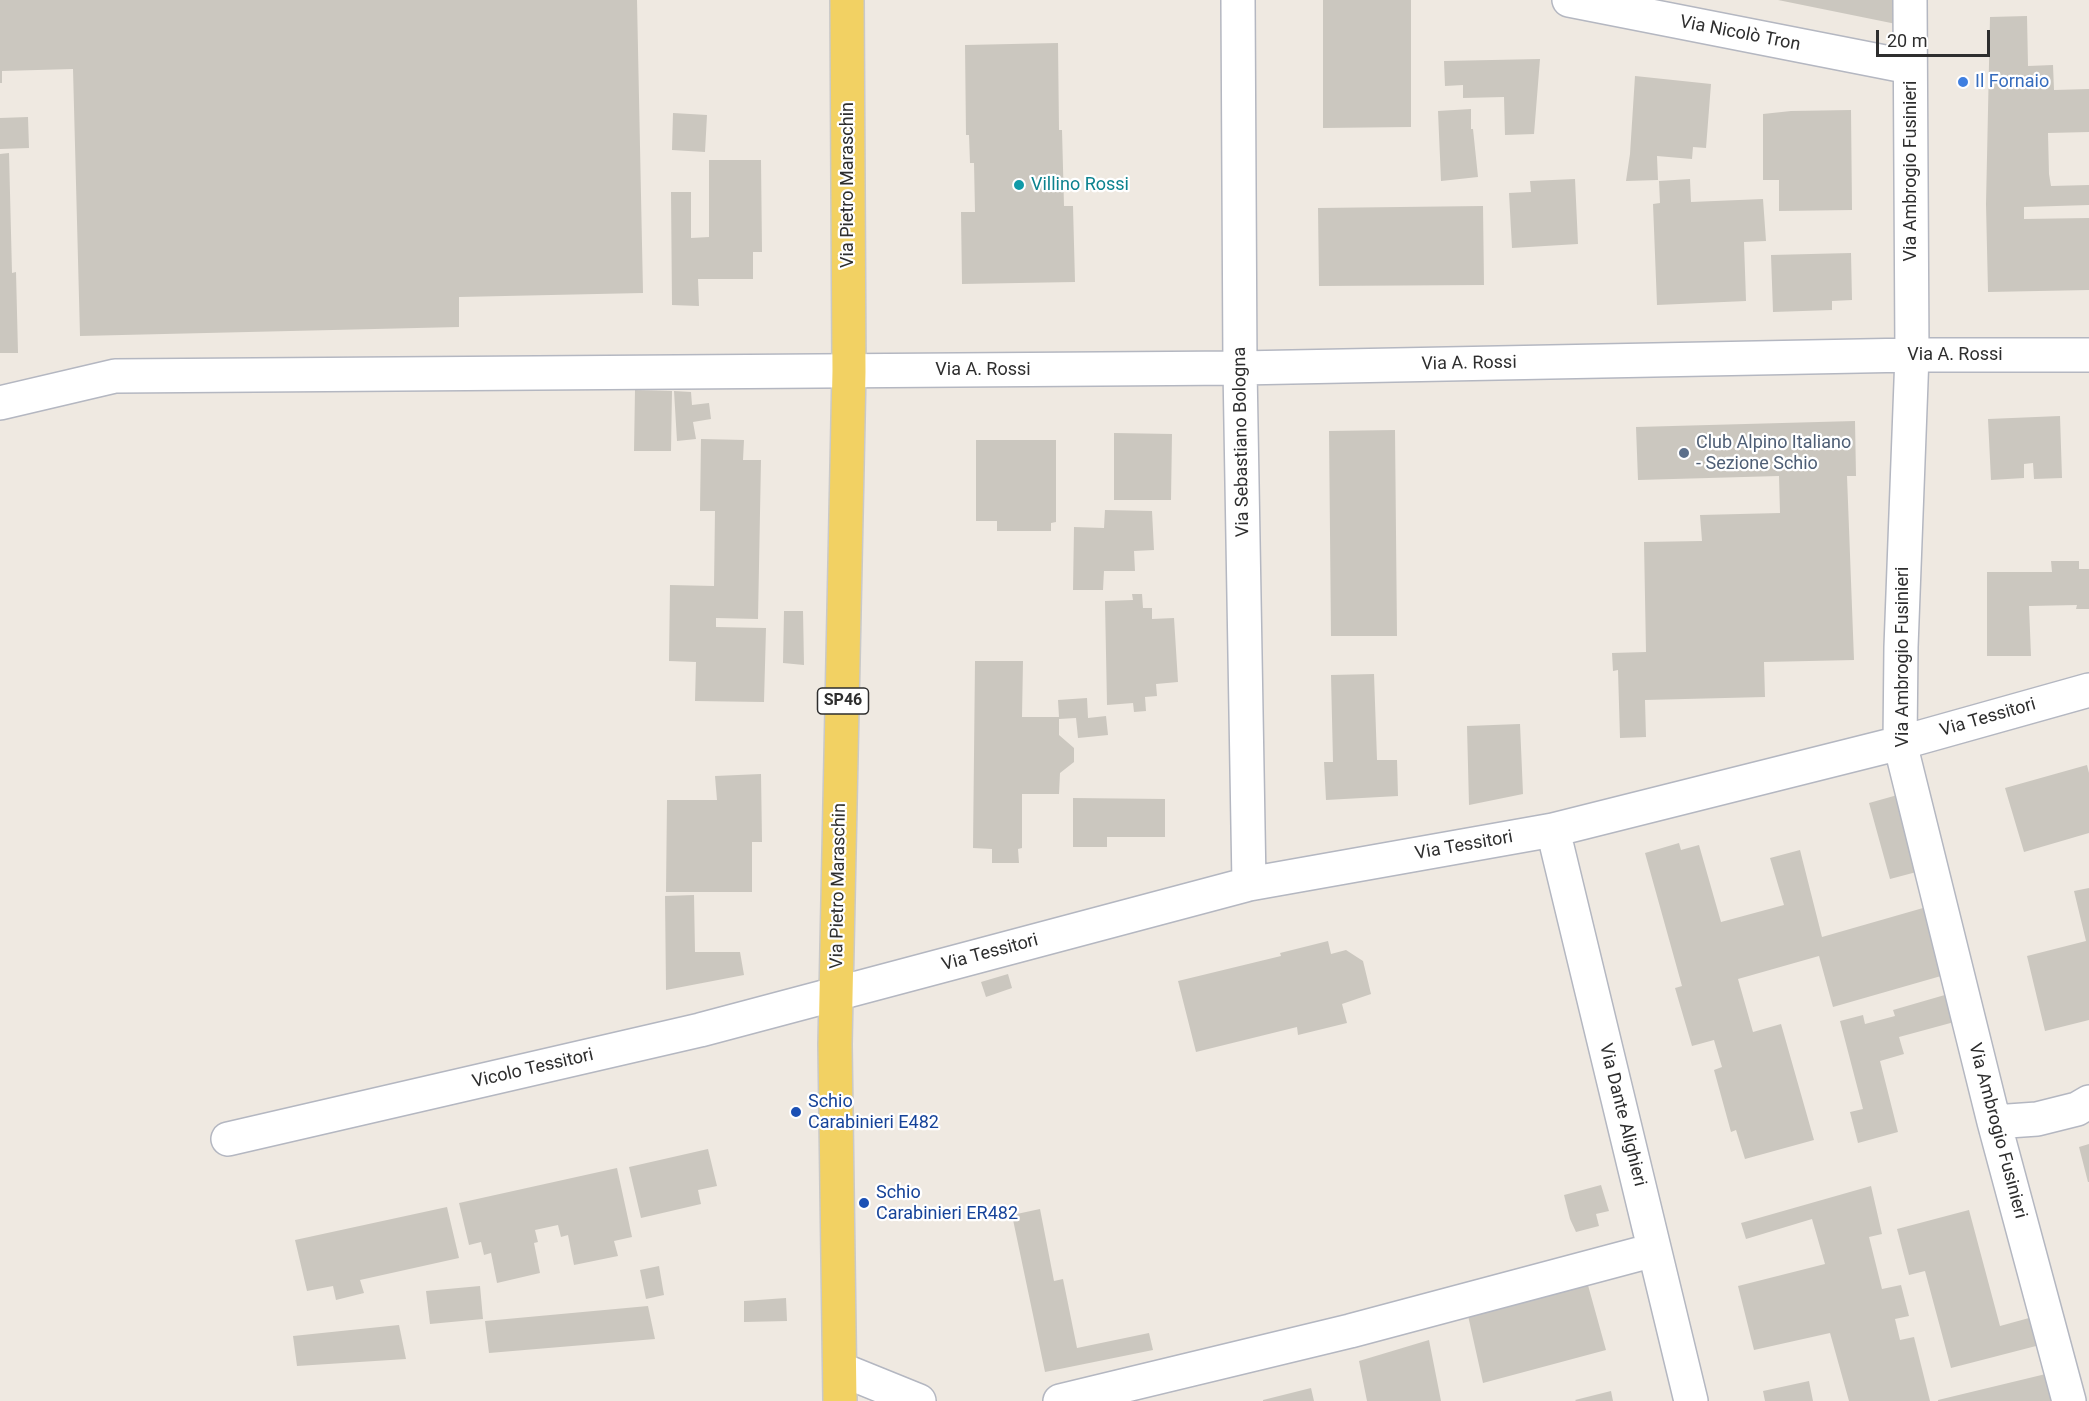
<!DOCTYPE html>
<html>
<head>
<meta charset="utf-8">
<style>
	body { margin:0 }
	#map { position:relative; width:2089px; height:1401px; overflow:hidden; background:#efe9e1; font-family:Roboto,sans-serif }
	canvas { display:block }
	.scale { position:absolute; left:1876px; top:30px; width:114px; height:27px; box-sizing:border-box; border:3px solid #2e2e2e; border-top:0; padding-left:8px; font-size:18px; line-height:21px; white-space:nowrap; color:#2e2e2e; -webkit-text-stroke:4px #fff; paint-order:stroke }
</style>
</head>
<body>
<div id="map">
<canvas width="2089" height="1401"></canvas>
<div class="scale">20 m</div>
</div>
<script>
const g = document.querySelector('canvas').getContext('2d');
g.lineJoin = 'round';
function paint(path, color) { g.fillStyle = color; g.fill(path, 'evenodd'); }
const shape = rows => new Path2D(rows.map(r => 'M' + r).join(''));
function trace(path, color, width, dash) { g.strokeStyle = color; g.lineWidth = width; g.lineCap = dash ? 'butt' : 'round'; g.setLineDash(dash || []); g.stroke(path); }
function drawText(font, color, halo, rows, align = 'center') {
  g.font = font + ' Roboto,sans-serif'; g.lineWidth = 4.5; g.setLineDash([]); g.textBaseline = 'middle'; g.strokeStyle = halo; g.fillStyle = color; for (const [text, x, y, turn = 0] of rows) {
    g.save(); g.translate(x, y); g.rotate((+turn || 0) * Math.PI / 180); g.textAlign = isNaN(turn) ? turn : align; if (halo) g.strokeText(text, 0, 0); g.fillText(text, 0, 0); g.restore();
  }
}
paint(shape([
	[0,0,637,0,643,293,459,297,459,327,80,336,73,69,2,71,2,83,0,83],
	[1323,0,1411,0,1411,127,1323,128],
	[1778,0,1905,0,1901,25],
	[2027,16,2028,66,2053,65,2054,90,2089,89,2089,132,2048,133,2049,174,2051,186,2089,185,2089,205,2024,207,2024,219,2089,218,2089,290,1988,292,1986,204,1990,17],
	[1058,43,1059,130,1062,130,1064,206,1073,206,1075,282,962,284,961,212,975,212,974,163,970,163,969,135,966,135,965,45],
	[1540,59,1534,134,1505,135,1504,97,1463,98,1463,85,1445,86,1444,61],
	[1635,76,1711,84,1706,148,1693,147,1692,159,1657,156,1658,180,1626,181,1630,154],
	[1471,109,1471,129,1473,129,1478,177,1441,181,1438,111],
	[1851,110,1852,210,1779,211,1779,180,1763,180,1763,114,1791,111],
	[673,113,707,115,705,152,672,150],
	[28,117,29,148,0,149,0,118],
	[9,153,12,273,16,272,18,353,0,353,0,154],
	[709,160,761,160,762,252,753,252,753,279,698,279,699,306,672,305,671,192,691,192,691,238,709,237],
	[1575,179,1578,244,1512,248,1509,193,1531,192,1530,181],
	[1690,179,1691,202,1763,199,1766,241,1744,242,1746,301,1657,305,1653,204,1660,203,1659,181],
	[1483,206,1484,285,1319,286,1318,208],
	[1851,253,1852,300,1832,301,1832,310,1773,312,1771,255],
	[635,390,672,391,671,451,634,451],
	[674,391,691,392,692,405,709,403,711,419,693,422,696,439,677,441],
	[2060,416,2062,478,2034,479,2033,463,2024,464,2024,478,1991,480,1988,419],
	[1855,421,1856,476,1847,476,1854,660,1764,662,1765,697,1645,700,1646,737,1620,738,1618,670,1613,671,1612,653,1646,652,1644,542,1702,541,1700,515,1780,513,1779,476,1638,480,1636,427],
	[1395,430,1397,636,1331,636,1329,431],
	[1114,433,1172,434,1171,500,1114,500],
	[701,439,744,440,743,460,761,460,758,619,716,618,716,627,766,628,764,702,695,701,696,662,669,661,670,585,714,586,715,511,700,511],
	[976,440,1056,440,1056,522,1051,523,1051,531,997,531,997,521,976,521],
	[1105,510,1152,511,1154,550,1134,551,1135,571,1104,571,1103,590,1073,590,1074,527,1104,528],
	[2051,561,2079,561,2079,569,2089,569,2089,609,2076,609,2077,605,2029,606,2031,656,1987,656,1987,572,2052,572],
	[1132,594,1142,594,1143,608,1152,608,1152,619,1174,618,1178,682,1156,684,1157,696,1145,697,1146,711,1134,712,1133,703,1107,705,1105,601,1133,600],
	[784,611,803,611,804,665,783,663],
	[975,661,1023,661,1022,717,1059,717,1058,700,1087,698,1088,718,1106,716,1108,735,1078,738,1076,718,1059,719,1059,735,1074,748,1074,762,1060,773,1059,794,1022,794,1022,848,1018,849,1019,863,992,863,992,849,973,848],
	[1374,674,1377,760,1397,760,1398,796,1326,800,1324,762,1333,762,1331,675],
	[1520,724,1523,794,1469,805,1467,726],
	[2087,765,2089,773,2089,833,2024,852,2005,788],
	[761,774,762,842,752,842,752,892,666,892,667,800,717,800,715,776],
	[1901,794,1924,870,1890,879,1869,803],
	[1073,798,1165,799,1165,837,1107,837,1107,847,1073,847],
	[1679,843,1681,850,1699,845,1721,922,1784,905,1770,858,1800,850,1822,937,1930,906,1948,974,1833,1007,1819,956,1738,979,1753,1032,1781,1024,1814,1140,1745,1159,1736,1130,1731,1132,1714,1070,1722,1067,1714,1040,1692,1046,1675,988,1682,986,1645,853],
	[2089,888,2089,1020,2045,1031,2027,956,2086,941,2074,891],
	[694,895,695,952,740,952,744,975,666,990,665,896],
	[1328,941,1331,954,1346,950,1363,961,1371,994,1342,1004,1347,1023,1298,1035,1297,1027,1196,1052,1178,981,1281,956,1280,953],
	[1008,974,1012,988,986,997,981,982],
	[1962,990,1969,1018,1899,1037,1904,1054,1880,1061,1898,1132,1858,1143,1850,1112,1863,1109,1840,1021,1863,1015,1865,1024,1895,1016,1893,1010],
	[2089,1144,2089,1182,2088,1182,2079,1147],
	[708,1149,717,1186,698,1190,701,1204,641,1218,629,1167],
	[617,1168,632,1237,614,1241,618,1256,574,1265,568,1235,561,1237,558,1225,535,1230,538,1242,534,1243,540,1273,497,1283,491,1253,484,1255,481,1242,469,1245,459,1203],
	[1601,1185,1609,1211,1596,1214,1599,1226,1576,1232,1570,1219,1564,1195],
	[1871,1186,1882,1234,1869,1237,1882,1289,1901,1285,1909,1316,1895,1319,1900,1340,1914,1337,1930,1401,1849,1401,1830,1333,1754,1350,1738,1286,1825,1264,1812,1219,1746,1239,1741,1223],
	[447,1207,459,1258,360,1280,364,1293,336,1300,333,1286,307,1291,295,1240],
	[1040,1209,1054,1281,1063,1279,1077,1348,1149,1333,1153,1350,1045,1372,1012,1215],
	[1969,1210,2000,1326,2029,1318,2036,1346,1951,1368,1925,1271,1909,1275,1897,1229],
	[659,1266,664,1295,646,1299,640,1270],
	[1586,1278,1606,1350,1483,1383,1467,1311],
	[480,1286,483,1319,430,1324,426,1291],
	[786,1298,787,1321,744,1322,744,1301],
	[648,1306,655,1339,489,1353,485,1321],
	[399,1325,406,1359,297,1366,293,1336],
	[1429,1340,1441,1401,1367,1401,1359,1361],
	[2054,1372,2061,1401,1938,1401,1938,1400],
	[1809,1381,1813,1401,1765,1401,1763,1391],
	[1311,1388,1314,1401,1263,1401,1263,1400],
	[1611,1391,1613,1401,1576,1401,1575,1400]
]), '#cbc7bf');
const minor = shape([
	[1238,0,1240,368,1249,884],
	[1569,0,1910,67],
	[1910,0,1912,355,1901,647,1900,743,1994,1122,2069,1401],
	[0,403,115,376,1240,368,1912,355,2089,355],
	[1553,830,1691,1401],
	[1994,1122,2037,1119,2077,1109,2089,1102],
	[228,1139,700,1030,1249,884,1553,830,1900,743,2089,690],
	[840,1369,919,1401],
	[1060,1401,1350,1331,1654,1250]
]);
const primary = shape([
	[840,1401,835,1044,849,371,847,0]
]);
trace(minor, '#b4b7c1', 36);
trace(primary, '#c9c9c9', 36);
trace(minor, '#fff', 33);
trace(primary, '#f2d163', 33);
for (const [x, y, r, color] of [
	[1963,82,6,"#3f7fe0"],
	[1019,185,6,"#0f9aa8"],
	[1684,453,6,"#5c6f8a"],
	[796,1112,6,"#1a4fb4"],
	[864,1203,6,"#1a4fb4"]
]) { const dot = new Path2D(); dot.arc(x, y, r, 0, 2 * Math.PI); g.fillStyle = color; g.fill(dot); trace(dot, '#fff', 2); }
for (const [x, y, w] of [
	[843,701,51]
]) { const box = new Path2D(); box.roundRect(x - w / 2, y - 13, w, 26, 4.5); g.fillStyle = '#fff'; g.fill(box); trace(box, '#2e2e2e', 1.5); }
drawText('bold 16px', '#2e2e2e', null, [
	["SP46",843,701]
]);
drawText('18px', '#2e2e2e', '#fff', [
	["Via Nicolò Tron",1740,34,11],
	["Via Ambrogio Fusinieri",1911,171,-90],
	["Via Pietro Maraschin",848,185,-90],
	["Via A. Rossi",1955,355],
	["Via A. Rossi",1469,364,-1],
	["Via A. Rossi",983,370],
	["Via Sebastiano Bologna",1242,442,-91],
	["Via Ambrogio Fusinieri",1903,657,-90],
	["Via Tessitori",1988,718,-16],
	["Via Tessitori",1464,846,-10],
	["Via Pietro Maraschin",839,886,-89],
	["Via Tessitori",990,953,-15],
	["Vicolo Tessitori",533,1069,-13],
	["Via Dante Alighieri",1622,1115,76],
	["Via Ambrogio Fusinieri",1997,1131,75]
]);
drawText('18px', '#366cbe', '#fff', [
	["Il Fornaio",1975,82]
], 'left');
drawText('18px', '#0d838f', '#fff', [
	["Villino Rossi",1031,185]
], 'left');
drawText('18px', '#4e5e75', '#fff', [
	["Club Alpino Italiano",1696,443],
	["- Sezione Schio",1696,464]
], 'left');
drawText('18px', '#164399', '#fff', [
	["Schio",808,1102],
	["Carabinieri E482",808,1123],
	["Schio",876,1193],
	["Carabinieri ER482",876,1214]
], 'left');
</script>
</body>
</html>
